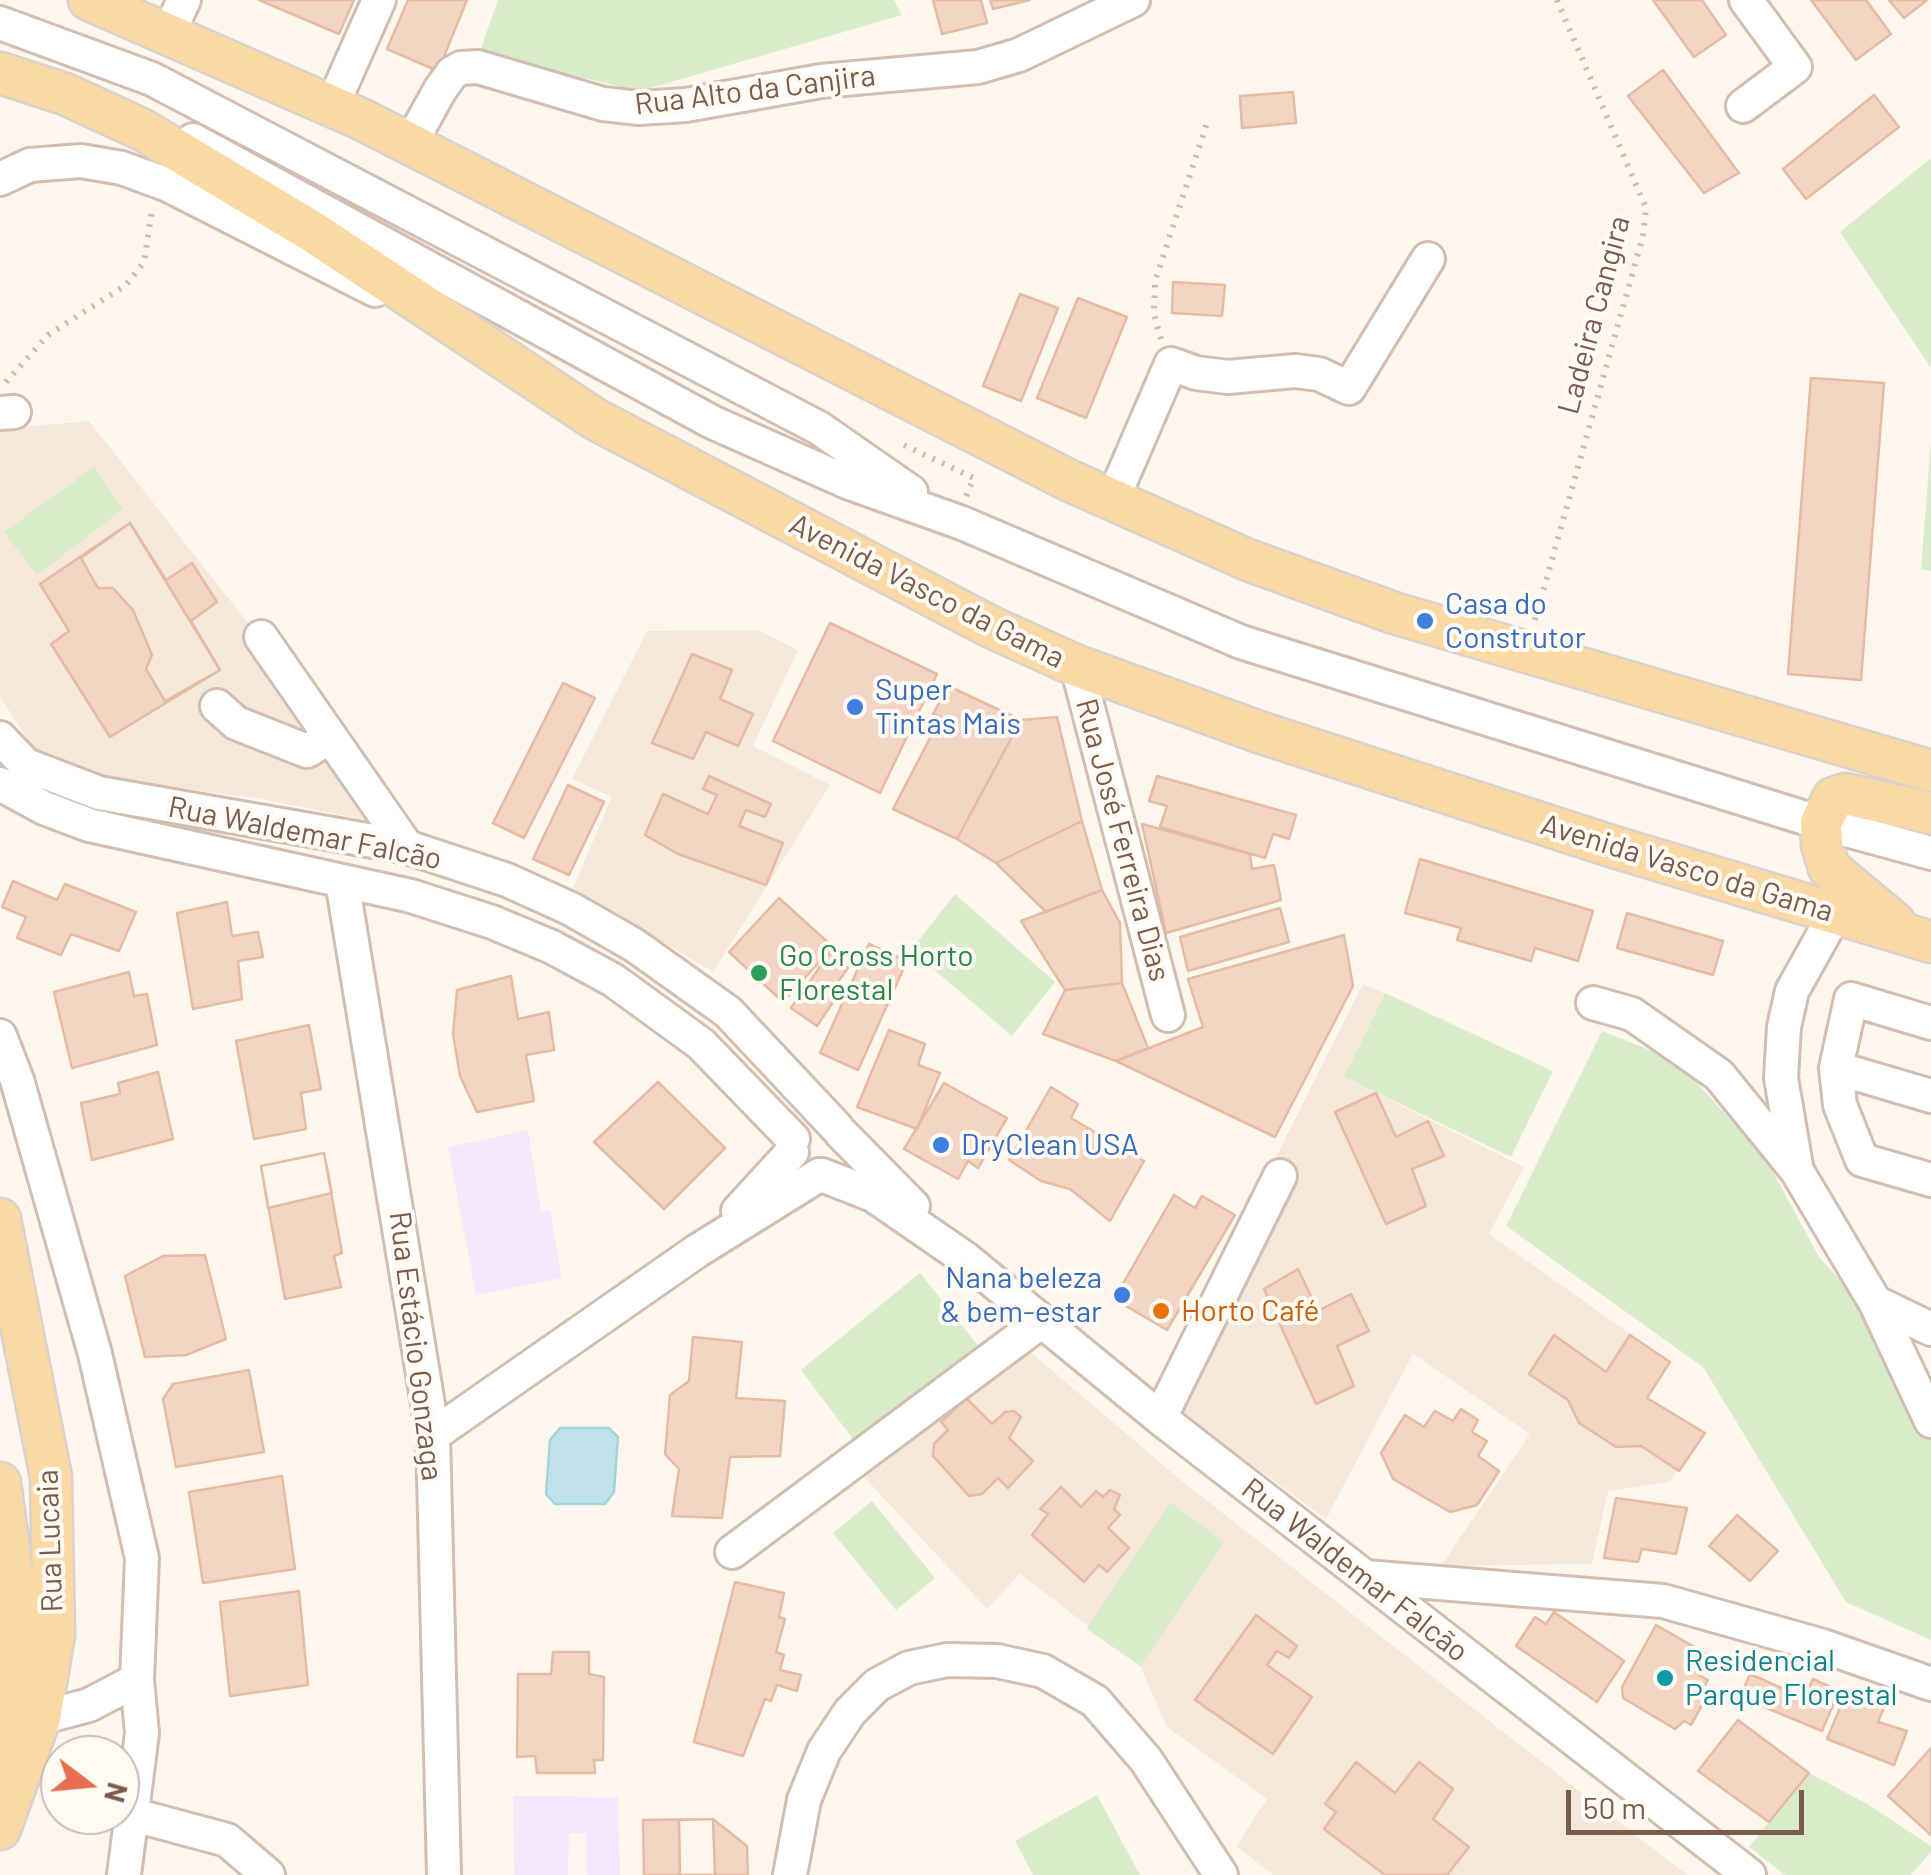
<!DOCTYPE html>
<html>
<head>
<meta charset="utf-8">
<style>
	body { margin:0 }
	#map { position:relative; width:1931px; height:1875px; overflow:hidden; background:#fdf6ec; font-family:Barlow,sans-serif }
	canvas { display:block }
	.north { position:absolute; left:40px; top:1735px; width:100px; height:100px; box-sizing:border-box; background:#fffaf3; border:2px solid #cabbb1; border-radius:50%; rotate:106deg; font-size:28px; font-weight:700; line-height:40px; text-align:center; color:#7a5c4d }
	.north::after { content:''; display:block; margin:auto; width:35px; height:45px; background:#e76f51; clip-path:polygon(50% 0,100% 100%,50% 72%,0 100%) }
	.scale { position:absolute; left:1566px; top:1790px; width:238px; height:45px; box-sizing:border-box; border:5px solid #7a5c4d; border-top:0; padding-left:12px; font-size:30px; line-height:35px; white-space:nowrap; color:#7a5c4d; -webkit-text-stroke:8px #fffaf3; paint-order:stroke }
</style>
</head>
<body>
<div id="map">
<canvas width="1931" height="1875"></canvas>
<div class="north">N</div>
<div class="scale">50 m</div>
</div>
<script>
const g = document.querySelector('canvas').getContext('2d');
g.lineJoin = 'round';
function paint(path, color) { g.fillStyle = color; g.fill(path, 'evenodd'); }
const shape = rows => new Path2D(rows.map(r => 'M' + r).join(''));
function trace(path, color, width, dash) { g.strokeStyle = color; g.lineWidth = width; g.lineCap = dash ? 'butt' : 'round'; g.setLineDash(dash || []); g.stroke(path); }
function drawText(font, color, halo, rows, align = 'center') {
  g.font = font + ' Barlow,sans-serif'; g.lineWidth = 8; g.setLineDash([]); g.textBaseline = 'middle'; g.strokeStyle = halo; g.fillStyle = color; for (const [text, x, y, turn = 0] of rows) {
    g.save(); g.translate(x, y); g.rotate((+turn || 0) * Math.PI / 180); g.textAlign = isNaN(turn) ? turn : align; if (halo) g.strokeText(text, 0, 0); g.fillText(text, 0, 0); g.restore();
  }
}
paint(shape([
	[89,421,410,829,262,799,84,775,36,752,0,697,0,429],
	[758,630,798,650,753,746,830,785,713,972,573,888,612,797,572,779,647,631],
	[1363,984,1385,993,1344,1077,1524,1167,1489,1234,1670,1362,1647,1398,1705,1433,1669,1482,1608,1491,1592,1564,1441,1566,1530,1434,1413,1354,1326,1519,1157,1394],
	[1028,1350,1183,1482,1687,1875,1273,1875,1236,1846,1267,1799,1167,1727,1140,1666,1020,1574,987,1609,865,1478]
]), '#f5e8da');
paint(shape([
	[528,1130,541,1211,550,1210,562,1278,476,1295,448,1147],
	[513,1796,618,1797,620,1875,587,1875,586,1833,569,1834,568,1875,514,1875]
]), '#f3e8fa');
paint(shape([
	[498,0,894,0,902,15,640,91,479,54],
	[1931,158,1931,368,1840,232],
	[1931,443,1931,571,1921,569],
	[94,467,123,509,37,575,4,532],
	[955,894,1055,982,1012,1036,911,950],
	[1385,993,1553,1071,1511,1157,1344,1077],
	[1602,1031,1677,1061,1766,1159,1819,1257,1931,1379,1931,1640,1846,1602,1703,1367,1506,1226],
	[920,1273,980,1348,859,1447,801,1370],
	[872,1501,935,1578,896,1610,833,1533],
	[1170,1502,1224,1542,1140,1666,1087,1629],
	[1809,1773,1869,1805,1931,1846,1931,1852,1911,1875,1785,1875,1749,1847],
	[1097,1795,1140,1875,1033,1875,1015,1841]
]), '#d8ecc9');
const water = shape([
	[560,1428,609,1428,618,1437,614,1492,605,1504,555,1504,546,1494,550,1440,560,1428]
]);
paint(water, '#bfe3e8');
trace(water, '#a5d3da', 2.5);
const building = shape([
	[259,0,354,0,339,34,259,0],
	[408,0,467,0,438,71,387,49,408,0],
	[933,0,981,0,987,23,942,34,933,0],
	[990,0,1030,0,993,9,990,0],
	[1653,0,1702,0,1726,35,1694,57,1653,0],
	[1811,0,1866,0,1891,34,1856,60,1811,0],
	[1889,0,1927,0,1904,18,1889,0],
	[1663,70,1739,173,1704,193,1628,96,1663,70],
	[1293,92,1296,123,1242,128,1240,96,1293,92],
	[1874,95,1899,127,1806,199,1783,169,1874,95],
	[1173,282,1225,285,1222,316,1172,313,1173,282],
	[1020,294,1058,308,1021,401,983,386,1020,294],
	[1078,298,1127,317,1086,418,1037,398,1078,298],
	[1811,378,1884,383,1861,680,1788,674,1811,378],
	[130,523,166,580,192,563,217,602,191,621,220,670,165,701,146,669,152,655,133,610,113,588,98,588,81,558,130,523],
	[130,523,220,670,110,737,51,644,69,631,40,584,130,523],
	[830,623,937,674,880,793,773,741,830,623],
	[692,654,732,670,720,699,753,714,738,746,706,732,693,759,652,743,692,654],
	[563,683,595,698,524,838,493,823,563,683],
	[948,686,1021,720,957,839,893,809,941,717,933,714,948,686],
	[1057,717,1082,821,996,863,957,839,1021,720,1057,717],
	[709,776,771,804,765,817,746,810,739,826,783,843,766,885,678,854,645,835,663,794,708,814,717,795,703,789,709,776],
	[1157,776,1296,815,1289,839,1273,834,1265,858,1160,827,1167,806,1149,801,1157,776],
	[568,785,604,802,569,875,533,859,568,785],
	[1082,821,1102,890,1046,912,996,863,1082,821],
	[1142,824,1250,854,1252,869,1274,865,1281,900,1166,933,1142,824],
	[1420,859,1593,911,1578,961,1535,948,1531,961,1457,940,1461,928,1405,913,1420,859],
	[13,881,57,900,65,884,136,912,119,951,71,934,61,955,17,938,26,917,2,907,13,881],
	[1102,890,1120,923,1122,983,1065,990,1021,921,1102,890],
	[779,898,833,947,783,1002,729,952,779,898],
	[227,902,232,936,258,932,263,957,238,961,242,999,193,1009,177,913,227,902],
	[1280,908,1289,942,1188,971,1180,937,1280,908],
	[1627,913,1723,941,1713,975,1617,948,1627,913],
	[1344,935,1353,986,1275,1137,1116,1061,1203,1027,1188,979,1344,935],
	[869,944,907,961,858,1070,820,1053,869,944],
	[829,954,848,968,837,983,843,987,817,1026,791,1008,829,954],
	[129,972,134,996,147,994,157,1045,72,1068,54,992,129,972],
	[511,976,518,1019,549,1012,554,1050,526,1055,534,1101,477,1112,460,1076,453,1034,457,990,511,976],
	[1122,983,1148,1048,1116,1061,1043,1034,1065,990,1122,983],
	[309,1025,321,1089,301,1093,306,1129,254,1139,236,1041,309,1025],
	[889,1030,925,1044,918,1065,940,1073,917,1129,857,1107,889,1030],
	[158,1072,173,1139,92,1160,81,1103,120,1094,118,1083,158,1072],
	[658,1082,725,1148,664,1209,594,1142,658,1082],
	[944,1083,1007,1118,978,1168,968,1161,958,1179,904,1149,944,1083],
	[1051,1087,1078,1104,1071,1118,1144,1161,1110,1221,1070,1189,1041,1181,1009,1160,1051,1087],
	[1376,1093,1396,1137,1428,1121,1444,1156,1412,1169,1426,1206,1386,1224,1335,1112,1376,1093],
	[324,1153,342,1253,334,1256,341,1287,285,1299,261,1166,324,1153],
	[324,1153,332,1193,268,1208,261,1166,324,1153],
	[1174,1195,1195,1208,1202,1196,1235,1215,1167,1330,1114,1299,1174,1195],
	[205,1255,226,1339,186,1355,145,1357,125,1276,163,1256,205,1255],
	[1298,1269,1318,1311,1351,1294,1369,1331,1337,1346,1354,1386,1316,1404,1264,1289,1298,1269],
	[1554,1335,1606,1372,1630,1335,1670,1362,1647,1398,1705,1433,1679,1471,1641,1446,1616,1447,1579,1423,1568,1400,1529,1374,1554,1335],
	[693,1337,742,1342,736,1398,785,1401,780,1456,730,1457,722,1518,672,1516,679,1469,665,1454,670,1395,689,1381,693,1337],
	[249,1370,264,1452,176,1467,163,1399,173,1384,249,1370],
	[966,1398,992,1424,1005,1412,1014,1411,1021,1417,1009,1438,1033,1461,1008,1488,998,1478,982,1494,969,1496,933,1456,934,1444,948,1430,941,1422,966,1398],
	[1461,1409,1478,1420,1472,1432,1487,1441,1478,1456,1499,1471,1477,1505,1450,1512,1393,1479,1381,1453,1405,1415,1424,1427,1435,1411,1453,1421,1461,1409],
	[282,1476,295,1569,203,1583,189,1492,282,1476],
	[1061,1487,1081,1507,1096,1491,1103,1497,1110,1490,1120,1495,1114,1509,1120,1515,1108,1528,1129,1548,1107,1572,1099,1565,1084,1582,1032,1535,1048,1514,1040,1509,1061,1487],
	[1616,1498,1687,1508,1676,1554,1642,1549,1638,1562,1604,1558,1616,1498],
	[1737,1515,1778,1551,1750,1581,1709,1546,1737,1515],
	[735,1582,784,1593,779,1617,785,1619,776,1652,784,1655,780,1670,801,1675,797,1691,777,1685,771,1701,765,1699,743,1756,694,1742,735,1582],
	[299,1591,308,1685,230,1696,220,1602,299,1591],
	[1554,1612,1624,1661,1597,1702,1516,1646,1535,1617,1546,1624,1554,1612],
	[1256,1615,1297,1646,1289,1658,1277,1651,1267,1665,1312,1697,1273,1754,1195,1700,1256,1615],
	[1656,1625,1710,1656,1699,1675,1708,1680,1699,1696,1705,1700,1691,1725,1684,1721,1675,1729,1623,1698,1622,1687,1656,1625],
	[553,1652,589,1652,589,1674,604,1677,603,1760,594,1760,595,1773,537,1773,535,1756,517,1757,518,1674,551,1674,553,1652],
	[1750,1674,1804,1698,1813,1679,1839,1691,1822,1731,1740,1697,1750,1674],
	[1846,1693,1884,1708,1878,1722,1907,1731,1894,1765,1827,1739,1846,1693],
	[1738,1720,1809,1773,1769,1822,1698,1771,1738,1720],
	[1931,1748,1931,1835,1888,1796,1931,1748],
	[1356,1762,1395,1793,1419,1762,1453,1789,1433,1819,1469,1847,1447,1875,1385,1875,1324,1829,1336,1812,1325,1804,1356,1762],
	[713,1819,747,1846,748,1875,644,1875,643,1820,713,1819],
	[713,1819,715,1875,680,1875,679,1820,713,1819]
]);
paint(building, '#f3d5c3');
trace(building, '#e6bba3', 2.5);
const minor = shape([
	[0,23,152,79,819,428,911,492],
	[169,32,184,0],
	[332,106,379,0],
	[1743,106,1795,67,1746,0],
	[193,140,712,422,847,482,962,523,1241,642,1821,823,1931,853],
	[410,144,440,90,452,73,461,68,478,67,603,104,639,108,686,105,821,81,978,67,1019,55,1133,0],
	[0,179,30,165,81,161,122,168,168,185,375,290],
	[0,413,14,412],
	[1112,501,1171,364,1196,373,1228,377,1295,371,1319,374,1349,388,1428,259],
	[261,637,407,847],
	[1077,666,1168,1015],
	[217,706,236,723,307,751,330,737],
	[0,738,26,765,99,793,407,847,507,880,571,909,634,945,728,1012,837,1128],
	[0,784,44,808,89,825,411,896,492,922,552,947,613,980,701,1044,793,1139],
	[342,881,433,1435,444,1875],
	[1593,1003,1632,1014,1719,1075,1797,1171,1875,1302,1931,1329],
	[1931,1023,1851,999,1836,1068,1840,1105,1862,1160,1931,1180],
	[0,1036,17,1080,95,1354,142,1558,137,1680,89,1705,40,1718],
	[1836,1068,1931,1096],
	[841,1133,913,1206],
	[1796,1166,1781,1078,1784,1027,1792,991,1835,914],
	[822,1175,873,1195,966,1259,1160,1418,1749,1875],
	[738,1211,792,1152],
	[1875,1302,1931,1421],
	[1160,1418,1280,1176],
	[433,1435,697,1251,819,1175],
	[732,1552,1042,1321],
	[1365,1577,1663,1601,1823,1646,1931,1684],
	[134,1815,227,1840,268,1875],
	[124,1875,142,1733,137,1680],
	[790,1875,804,1800,824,1751,850,1712,877,1685,909,1668,947,1660,997,1661,1043,1671,1095,1701,1146,1760,1221,1875]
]);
const major = shape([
	[89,0,361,119,1068,480,1248,560,1394,613,1931,771],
	[0,73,65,94,143,130,313,232,595,419,991,627,1077,666,1262,733,1614,847,1931,942],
	[1895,923,1829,868,1822,845,1821,823,1833,798,1845,794,1931,813],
	[0,1219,51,1477,54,1635,40,1718,0,1829],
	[0,1483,16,1599,10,1771]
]);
trace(minor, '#d1beb0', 38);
trace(major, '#dad1cd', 45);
trace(shape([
	[1161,339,1154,314,1155,281,1208,120],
	[6,382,48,335,126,285,144,262,152,210],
	[904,445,974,478,966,496],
	[1535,620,1643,236,1646,208,1557,0]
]), '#d9b8a5', 6, [2.5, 8]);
trace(minor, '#fff', 32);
trace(major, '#fbd9a5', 40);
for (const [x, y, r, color] of [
	[1425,621,10,"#3f7fe0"],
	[855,707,10,"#3f7fe0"],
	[759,973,10,"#2e9e5b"],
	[941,1145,10,"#3f7fe0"],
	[1122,1295,10,"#3f7fe0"],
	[1161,1311,10,"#e8710a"],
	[1665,1678,10,"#0f9aa8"]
]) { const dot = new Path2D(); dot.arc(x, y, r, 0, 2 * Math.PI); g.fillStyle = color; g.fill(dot); trace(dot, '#fffaf3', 4); }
drawText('30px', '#7a5c4d', '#fffaf3', [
	["Rua Alto da Canjira",755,90,-7],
	["Ladeira Cangira",1594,315,-75],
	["Avenida Vasco da Gama",927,591,27],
	["Rua Waldemar Falcão",305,833,11],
	["Rua José Ferreira Dias",1123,840,75],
	["Avenida Vasco da Gama",1687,868,17],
	["Rua Estácio Gonzaga",416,1346,83],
	["Rua Lucaia",50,1541,-92],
	["Rua Waldemar Falcão",1355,1570,38]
]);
drawText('30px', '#366cbe', '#fffaf3', [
	["Casa do",1445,604],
	["Construtor",1445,638],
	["Super",875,690],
	["Tintas Mais",875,724],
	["DryClean USA",961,1145],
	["Nana beleza",1102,1278,"right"],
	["& bem-estar",1102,1312,"right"]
], 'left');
drawText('30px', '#27864d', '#fffaf3', [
	["Go Cross Horto",779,956],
	["Florestal",779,990]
], 'left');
drawText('30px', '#c56008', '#fffaf3', [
	["Horto Café",1181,1311]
], 'left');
drawText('30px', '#0d838f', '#fffaf3', [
	["Residencial",1685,1661],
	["Parque Florestal",1685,1695]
], 'left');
</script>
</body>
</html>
